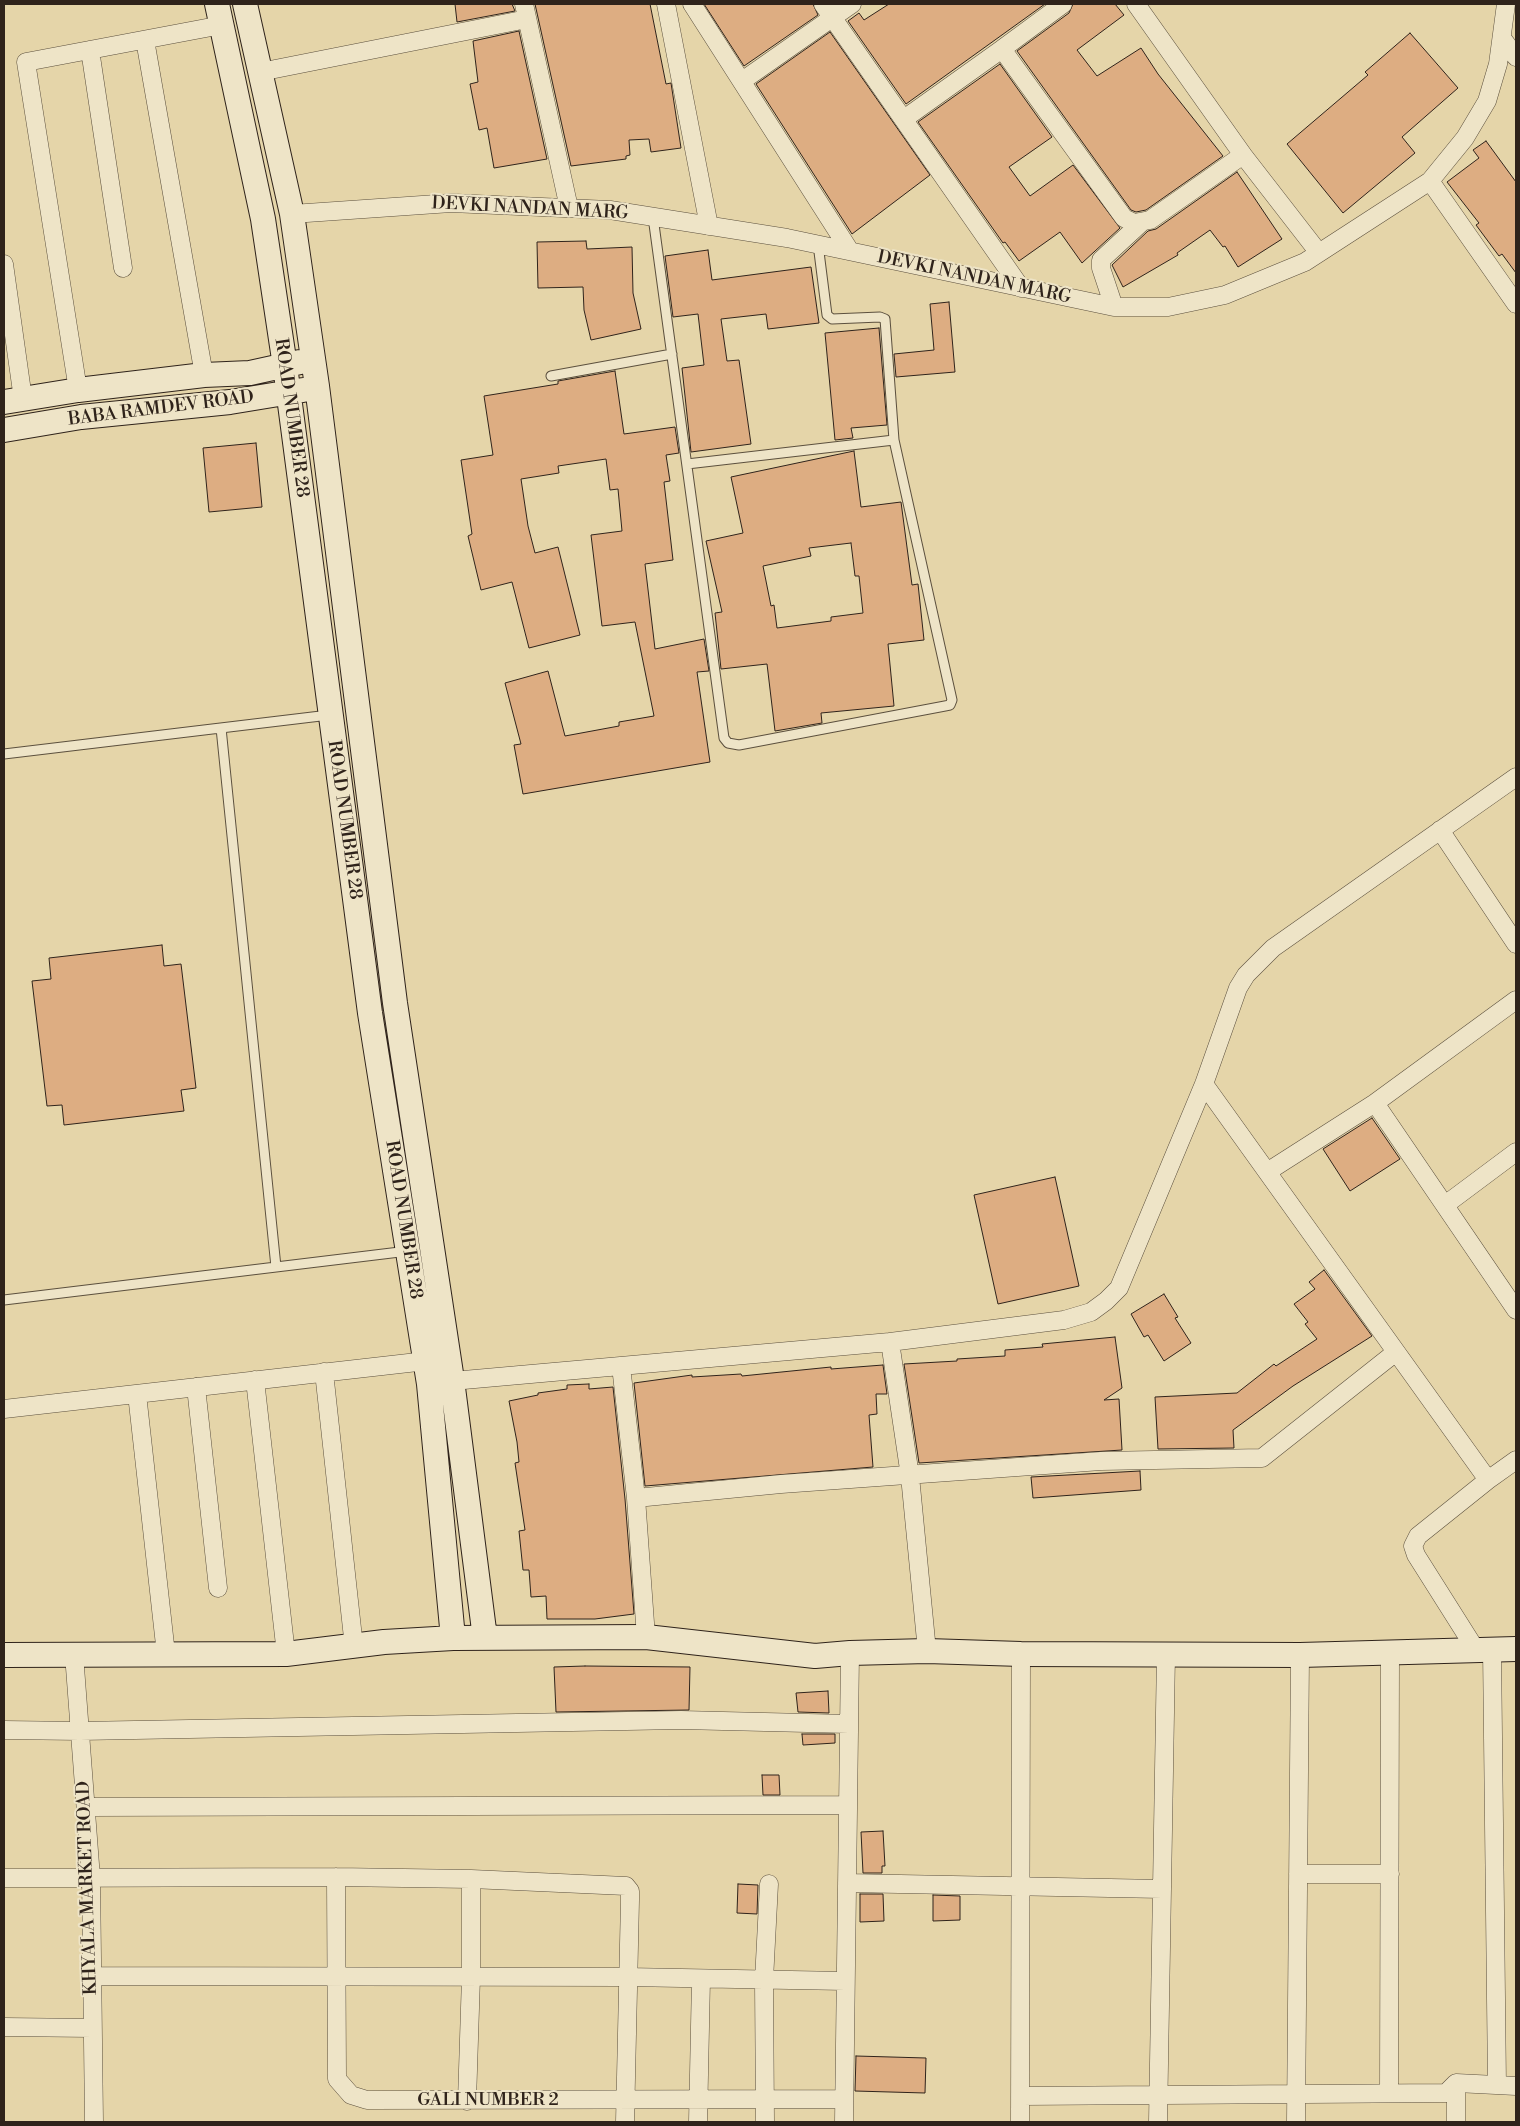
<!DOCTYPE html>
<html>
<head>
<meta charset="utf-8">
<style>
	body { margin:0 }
	#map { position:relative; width:1520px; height:2126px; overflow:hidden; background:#e5d5a9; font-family:"Libre Bodoni",serif }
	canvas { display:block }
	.frame { position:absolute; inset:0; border:5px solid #2f231b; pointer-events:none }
</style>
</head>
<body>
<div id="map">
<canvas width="1520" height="2126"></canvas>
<div class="frame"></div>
</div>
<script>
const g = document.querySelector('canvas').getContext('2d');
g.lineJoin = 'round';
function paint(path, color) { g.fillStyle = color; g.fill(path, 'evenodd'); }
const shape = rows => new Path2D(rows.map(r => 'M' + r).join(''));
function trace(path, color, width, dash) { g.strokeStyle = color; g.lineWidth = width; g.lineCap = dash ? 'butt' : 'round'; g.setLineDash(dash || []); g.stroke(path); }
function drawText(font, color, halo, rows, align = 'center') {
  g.font = font + ' "Libre Bodoni",serif'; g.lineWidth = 4; g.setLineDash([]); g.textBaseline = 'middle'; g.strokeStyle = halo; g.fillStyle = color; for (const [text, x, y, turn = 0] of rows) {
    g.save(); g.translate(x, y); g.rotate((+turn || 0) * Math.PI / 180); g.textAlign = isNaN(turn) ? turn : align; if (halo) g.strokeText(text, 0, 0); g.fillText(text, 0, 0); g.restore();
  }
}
const building = shape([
	[455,4,512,4,515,11,457,22,455,4],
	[535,4,650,4,666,84,671,83,681,148,651,152,649,139,629,140,630,155,626,156,626,159,571,166,535,4],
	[704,4,813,4,818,15,744,66,704,4],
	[889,4,1045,4,906,104,848,21,859,13,864,20,889,4],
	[1073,4,1115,4,1124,15,1077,50,1097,76,1141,48,1158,74,1223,156,1146,210,1136,212,1131,210,1017,51,1069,13,1073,4],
	[519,31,547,159,494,168,487,128,479,130,470,84,478,82,473,41,519,31],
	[830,32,930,175,852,234,756,84,830,32],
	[1410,33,1458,88,1402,137,1415,153,1343,213,1287,144,1368,75,1365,72,1410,33],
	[1000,64,1052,137,1009,167,1030,196,1073,165,1120,228,1082,263,1060,232,1019,261,1005,242,1003,243,918,122,1000,64],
	[1486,141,1516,182,1516,273,1502,254,1499,256,1476,225,1479,223,1447,182,1479,158,1473,150,1486,141],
	[1237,172,1282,239,1238,267,1225,246,1223,247,1210,230,1177,253,1178,255,1123,287,1112,265,1148,231,1156,229,1237,172],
	[586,241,587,249,632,247,633,293,641,329,591,340,584,310,583,287,538,288,537,242,586,241],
	[708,250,712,280,811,267,819,323,768,329,766,314,721,319,727,361,739,360,751,444,691,452,682,368,704,365,698,314,673,317,665,256,708,250],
	[949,302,955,372,896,377,894,354,934,350,930,304,949,302],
	[879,328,887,425,851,428,853,438,835,440,825,333,879,328],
	[615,371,624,434,675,427,679,453,666,455,670,481,664,482,673,560,645,564,655,649,704,639,709,671,697,672,710,762,523,794,514,745,521,744,505,683,548,671,565,736,619,726,619,722,654,716,635,622,602,626,591,535,622,531,618,489,610,490,606,459,558,466,559,473,521,479,528,526,535,553,558,547,580,635,529,648,512,582,481,590,468,536,472,534,461,460,493,455,484,396,558,384,558,381,615,371],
	[256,443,262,507,209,512,203,448,256,443],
	[854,451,861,507,901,502,912,585,918,584,924,640,888,644,894,706,821,713,822,723,775,731,767,664,721,669,715,613,722,612,706,541,743,533,731,477,854,451],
	[851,543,855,576,859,576,863,613,831,617,831,621,777,628,774,605,771,606,763,566,811,556,809,548,851,543],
	[162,945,164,966,181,964,196,1088,181,1090,184,1111,64,1125,62,1105,47,1106,32,981,51,979,49,958,162,945],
	[1372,1118,1400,1159,1350,1191,1323,1149,1372,1118],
	[1055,1177,1079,1286,998,1304,974,1195,1055,1177],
	[1324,1270,1372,1336,1293,1386,1233,1430,1234,1448,1158,1449,1155,1397,1237,1393,1274,1364,1276,1366,1317,1339,1305,1324,1308,1322,1294,1304,1315,1289,1309,1282,1324,1270],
	[1164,1294,1178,1317,1175,1318,1191,1343,1164,1361,1148,1335,1144,1337,1131,1314,1164,1294],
	[1115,1337,1122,1388,1104,1400,1119,1399,1122,1450,919,1463,904,1364,957,1361,957,1359,1005,1356,1005,1350,1043,1347,1042,1344,1115,1337],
	[883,1365,887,1394,876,1394,877,1414,869,1415,873,1467,645,1486,634,1383,692,1375,692,1377,741,1374,742,1376,831,1367,831,1369,883,1365],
	[589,1384,589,1389,613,1387,625,1499,634,1614,595,1619,547,1619,546,1596,531,1597,529,1570,523,1570,519,1531,525,1530,515,1463,519,1462,517,1442,509,1401,538,1395,538,1393,567,1389,567,1385,589,1384],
	[1140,1471,1141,1490,1033,1498,1031,1477,1140,1471],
	[585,1666,690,1667,689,1710,556,1712,554,1667,585,1666],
	[828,1691,829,1713,798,1712,796,1693,828,1691],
	[802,1734,835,1734,835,1743,803,1745,802,1734],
	[762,1775,779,1775,780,1795,763,1795,762,1775],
	[883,1831,885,1866,882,1866,882,1873,863,1873,861,1832,883,1831],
	[738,1884,758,1885,757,1914,737,1913,738,1884],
	[860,1894,883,1894,884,1921,860,1922,860,1894],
	[933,1895,960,1896,960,1920,933,1921,933,1895],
	[856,2056,926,2058,925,2093,855,2091,856,2056]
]);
paint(building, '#ddad82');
trace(building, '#2f231b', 1);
const lane = shape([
	[653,217,724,738,728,743,739,745,945,706,950,705,952,700,894,440,885,319,880,317,832,319,827,315,818,244],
	[551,376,672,354],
	[687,464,894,440],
	[221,728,276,1267],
	[4,754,329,715],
	[4,1300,408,1251]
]);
const street = shape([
	[524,4,569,208],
	[666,4,709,226],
	[692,4,850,251],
	[823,4,1021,288],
	[1063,4,1002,49,1124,218,1134,223,1150,220,1243,155],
	[1136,4,1243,155,1319,253],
	[1502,38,1516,57],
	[145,40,204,375],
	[90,50,123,268],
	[260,72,527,19],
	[742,81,852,4],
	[904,119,1002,49],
	[1430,181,1516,304],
	[292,214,451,203,610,210,787,238,1114,307,1168,307,1225,295,1305,262,1430,181,1465,138,1487,101,1498,64,1506,4],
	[4,264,23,399],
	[1114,307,1101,268,1101,260,1141,223],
	[78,390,26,62,222,25],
	[1440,830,1516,944],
	[1204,1084,1488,1480],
	[1375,1103,1516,1310],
	[1267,1172,1375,1103,1516,1000],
	[1445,1205,1516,1152],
	[890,1342,910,1476,927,1651],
	[621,1366,636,1498,646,1637],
	[324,1372,354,1647],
	[255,1380,286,1654],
	[441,1382,890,1342,1064,1320,1091,1312,1106,1301,1119,1288,1204,1084,1238,988,1246,975,1273,948,1516,777],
	[196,1387,218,1588],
	[137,1394,166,1654],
	[4,1409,435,1360],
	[636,1498,781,1484,1101,1461,1262,1458,1396,1352],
	[1492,1649,1497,2085],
	[1476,1650,1416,1555,1413,1546,1418,1536,1488,1480,1516,1460],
	[74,1654,91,1878,94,2122],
	[4,1730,80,1731,681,1720,849,1724],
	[86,1807,848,1805],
	[1298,1874,1390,1874],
	[336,1877,337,2079,351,2095,367,2100,844,2099],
	[4,1878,336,1877,471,1879,626,1886,630,1891,630,1900,625,2122],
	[847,1883,1162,1889],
	[92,1976,627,1977,845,1981],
	[4,2027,92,2028],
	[1456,2083,1456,2122],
	[1389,2093,1390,1653],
	[1021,2096,1446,2093,1456,2083,1516,2086],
	[467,2101,471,1977,471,1879],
	[698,2122,701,1979],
	[765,2122,764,1980,769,1884],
	[844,2122,850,1653],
	[1020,2122,1021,1654],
	[1158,2122,1166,1654],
	[1296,2122,1300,1655]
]);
const secondary = shape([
	[217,4,263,219,285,366,370,1013,429,1384,453,1638],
	[245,4,292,214,317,386,395,1003,452,1380,485,1638],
	[4,402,78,390,204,375,250,373,300,362],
	[4,430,81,417,230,402,303,390],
	[4,1655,286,1654,384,1642,453,1638,646,1637,815,1656,850,1653,927,1651,1021,1654,1300,1655,1516,1649]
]);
trace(lane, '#5c503e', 11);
trace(street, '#5c503e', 19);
trace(secondary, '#2f231b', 26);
trace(lane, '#eee4c7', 9);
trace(street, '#eee4c7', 18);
trace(secondary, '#eee4c7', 24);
drawText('18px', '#2f231b', '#eee4c7', [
	["DEVKI NANDAN MARG",530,209,3],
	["DEVKI NANDAN MARG",974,278,12],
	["BABA RAMDEV ROAD",161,409,-7],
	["ROAD NUMBER 28",291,418,82],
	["ROAD NUMBER 28",344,820,82],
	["ROAD NUMBER 28",403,1220,81],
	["KHYALA MARKET ROAD",88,1888,-92],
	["GALI NUMBER 2",488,2101]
]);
</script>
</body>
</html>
